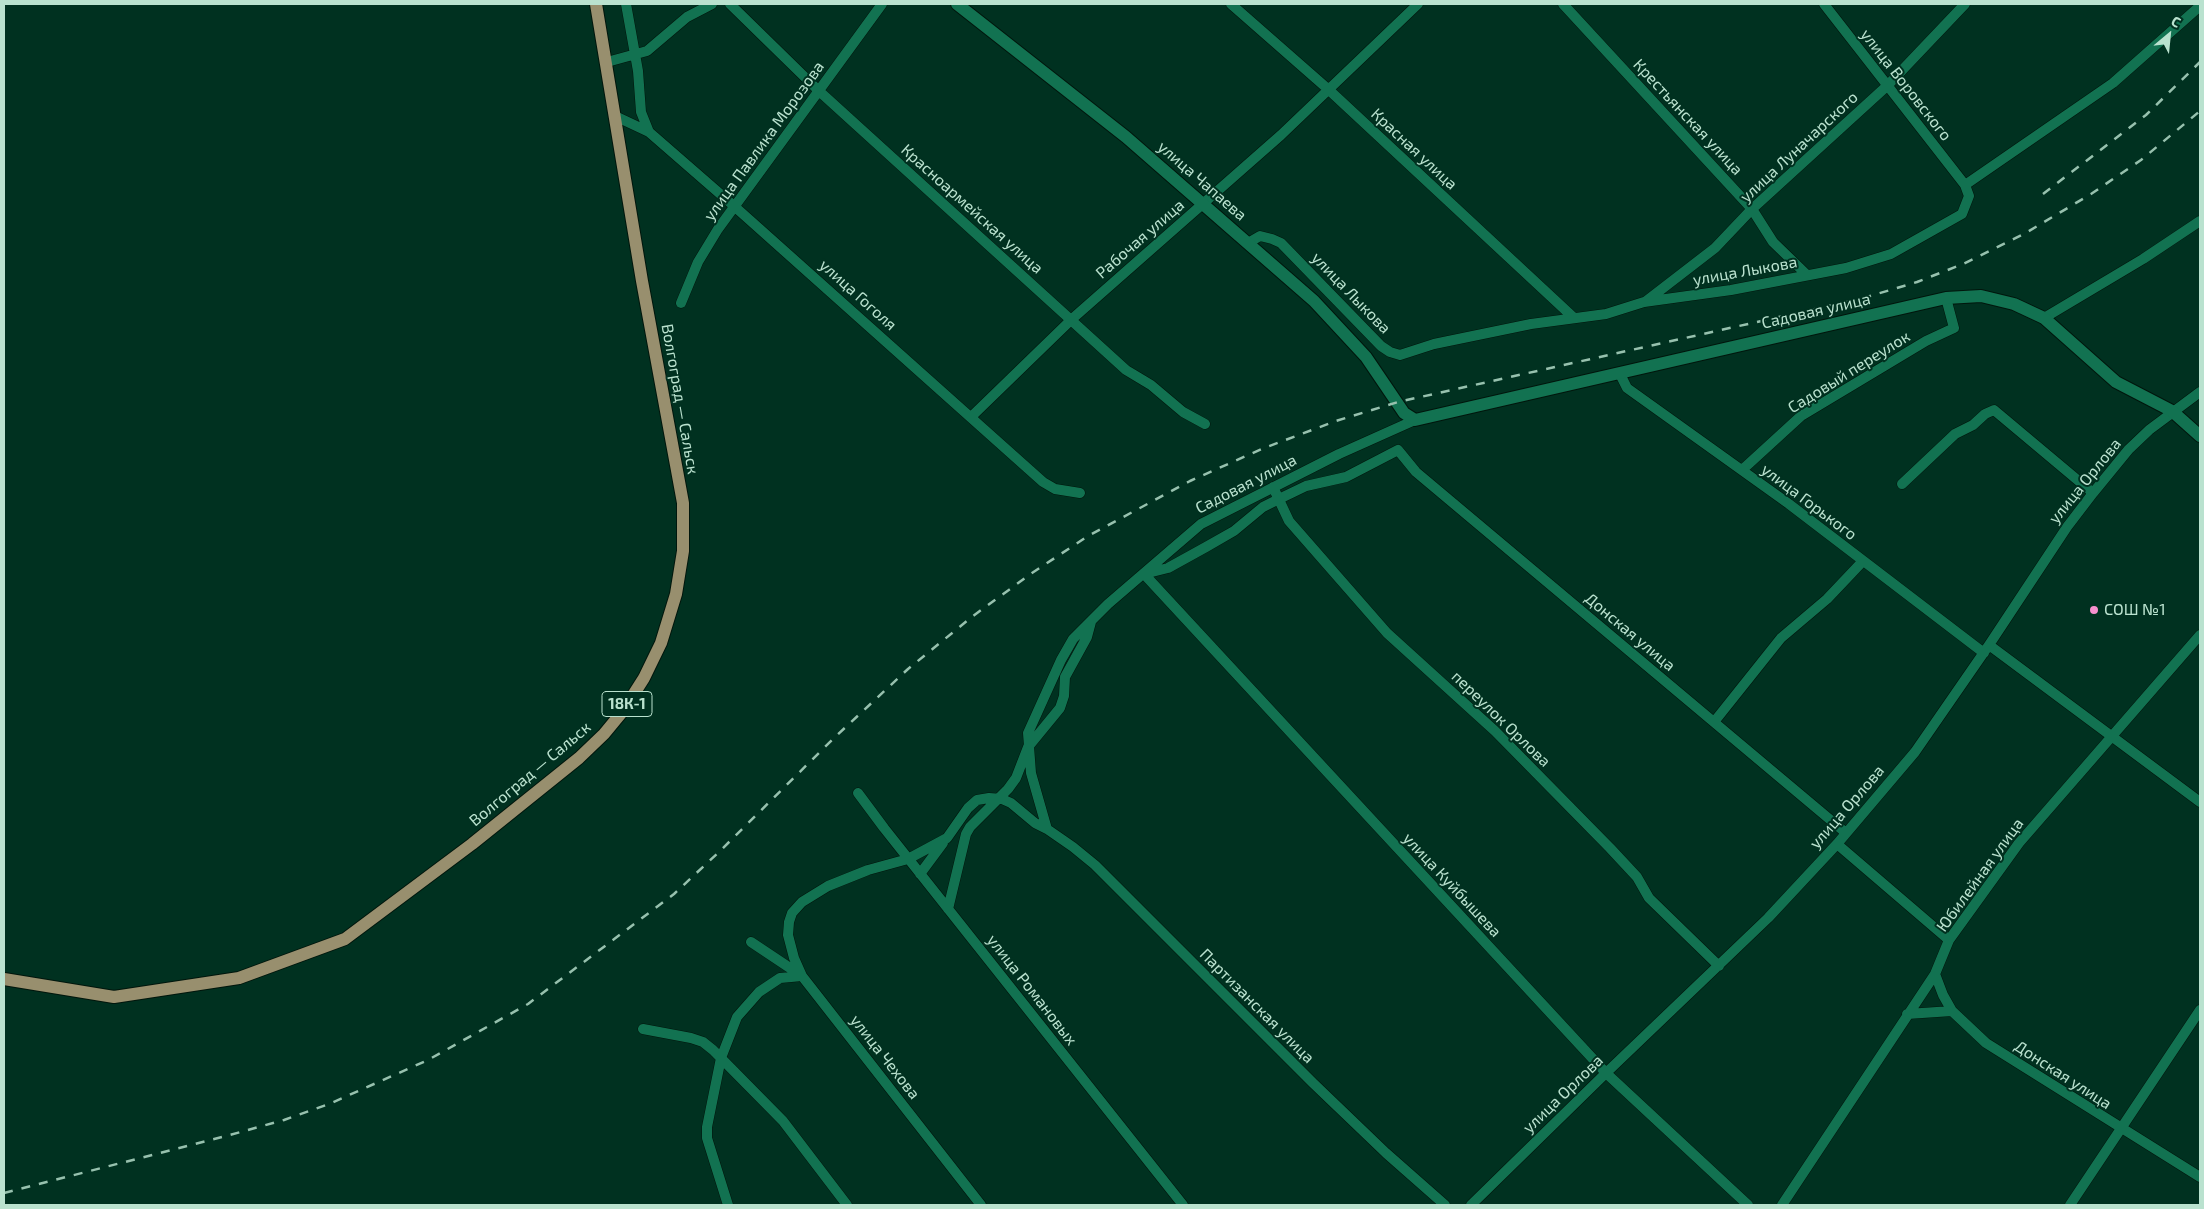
<!DOCTYPE html>
<html>
<head>
<meta charset="utf-8">
<style>
	body { margin:0 }
	#map { position:relative; width:2204px; height:1209px; overflow:hidden; background:#003120; font-family:"Exo 2",sans-serif }
	canvas { display:block }
	.frame { position:absolute; inset:0; border:5px solid #bae2cf; pointer-events:none }
	.north { position:absolute; left:2144px; top:10px; width:50px; height:50px; -webkit-text-stroke:4px #003120; paint-order:stroke; rotate:28deg; font-size:14px; font-weight:700; line-height:20px; text-align:center; color:#bae2cf }
	.north::after { content:''; display:block; margin:auto; width:18px; height:22px; background:#bae2cf; clip-path:polygon(50% 0,100% 100%,50% 72%,0 100%) }
</style>
</head>
<body>
<div id="map">
<canvas width="2204" height="1209"></canvas>
<div class="frame"></div>
<div class="north">С</div>
</div>
<script>
const g = document.querySelector('canvas').getContext('2d');
g.lineJoin = 'round';
const shape = rows => new Path2D(rows.map(r => 'M' + r).join(''));
function trace(path, color, width, dash) { g.strokeStyle = color; g.lineWidth = width; g.lineCap = dash ? 'butt' : 'round'; g.setLineDash(dash || []); g.stroke(path); }
function drawText(font, color, halo, rows, align = 'center') {
  g.font = font + ' "Exo 2",sans-serif'; g.lineWidth = 4; g.setLineDash([]); g.textBaseline = 'middle'; g.strokeStyle = halo; g.fillStyle = color; for (const [text, x, y, turn = 0] of rows) {
    g.save(); g.translate(x, y); g.rotate((+turn || 0) * Math.PI / 180); g.textAlign = isNaN(turn) ? turn : align; if (halo) g.strokeText(text, 0, 0); g.fillText(text, 0, 0); g.restore();
  }
}
const street = shape([
	[626,4,638,71,641,112,649,132],
	[730,4,819,91,1126,370,1151,385,1183,412,1205,424],
	[1231,4,1329,90,1574,318],
	[1563,4,1752,209,1773,242,1807,275],
	[607,62,647,51,687,17,712,4],
	[615,116,649,132,734,206,1043,482,1055,489,1080,493],
	[1965,185,2113,83,2200,6],
	[1248,243,1260,236,1272,239,1281,243,1381,346,1390,352,1400,355,1434,344,1531,324,1606,314,1644,302,1731,290,1846,268,1891,254,1962,214,1969,196,1965,185,1824,4],
	[1645,302,1715,248,1752,209,1888,85,1965,4],
	[681,303,698,262,718,229,882,4],
	[2044,318,2143,259,2200,221],
	[1620,374,1627,388,1789,504,1984,653],
	[971,417,1072,319,1281,135,1418,4],
	[1742,470,1801,416,1926,341,1954,328,1946,298],
	[1902,484,1955,434,1973,425,1985,414,1994,410,2093,493],
	[1273,487,1289,521,1387,633,1495,731,1610,848,1637,877,1649,898,1719,966],
	[1144,574,1168,568,1206,547,1234,531,1263,507,1279,499,1306,486,1346,477,1398,450,1416,472,1846,833],
	[1144,574,1606,1073,1748,1205],
	[1989,645,2200,802],
	[1714,722,1781,638,1827,599,1863,561],
	[858,793,884,828,1183,1205],
	[1047,829,1031,773,1028,733,1061,660,1073,639,1108,604,1201,524,1339,454,1415,420],
	[1837,844,1949,940],
	[920,874,943,843],
	[948,909,966,834,970,827,1008,789,1016,778,1028,747,1060,708,1064,696,1065,677,1087,637,1091,622],
	[751,942,802,976,981,1205],
	[1935,974,1943,995,1952,1011,1986,1043,2200,1177],
	[1907,1014,1952,1011],
	[643,1029,691,1038,703,1042,713,1050,783,1121,847,1205],
	[728,1205,707,1138,707,1127,721,1058,737,1017,759,992,780,978,802,976,794,958,788,935,789,922,792,913,802,902,828,886,868,870,908,859,947,838,968,808,977,800,989,798,1002,799,1011,803,1035,823,1047,829,1073,847,1095,865,1313,1083,1386,1153,1445,1205],
	[1471,1205,1606,1073,1768,918,1837,844,1915,752,1989,645,2067,527,2093,493,2129,449,2149,430,2200,392],
	[1782,1205,1935,974,1949,940,2019,843,2200,635],
	[2070,1205,2200,1010]
]);
const secondary = shape([
	[957,4,1126,137,1314,301,1366,357,1404,413,1415,420,1946,298,1981,296,2014,304,2044,318,2116,382,2172,411,2200,436]
]);
const primary = shape([
	[4,979,114,997,239,978,345,939,472,844,579,758,604,734,623,711,644,678,661,643,676,594,683,551,683,503,642,281,596,4]
]);
trace(street, '#00160c', 11);
trace(secondary, '#00160c', 14);
trace(primary, '#00160c', 14);
trace(street, '#127251', 10);
trace(secondary, '#127251', 12);
trace(primary, '#988f6e', 12);
trace(shape([
	[2043,194,2146,115,2200,62],
	[4,1193,226,1136,284,1120,329,1104,428,1060,528,1004,674,894,720,851,834,738,908,669,973,616,1032,573,1088,536,1190,481,1264,448,1336,421,1398,402,1860,299,1917,282,1963,264,2024,234,2091,194,2141,160,2200,111]
]), '#97c1ae', 2.5, [9, 9]);
for (const [x, y, r, color] of [
	[2094,610,5,"#f790ce"]
]) { const dot = new Path2D(); dot.arc(x, y, r, 0, 2 * Math.PI); g.fillStyle = color; g.fill(dot); trace(dot, '#003120', 2); }
for (const [x, y, w] of [
	[627,704,50]
]) { const box = new Path2D(); box.roundRect(x - w / 2, y - 12.5, w, 25, 4); g.fillStyle = '#003120'; g.fill(box); trace(box, '#bae2cf', 1); }
drawText('bold 15px', '#bae2cf', null, [
	["18К-1",627,704]
]);
drawText('16px', '#bae2cf', '#003120', [
	["улица Воровского",1906,85,52],
	["Крестьянская улица",1688,117,47],
	["улица Павлика Морозова",764,141,-54],
	["улица Луначарского",1799,147,-43],
	["Красная улица",1414,149,43],
	["улица Чапаева",1202,181,41],
	["Красноармейская улица",972,209,42],
	["Рабочая улица",1140,239,-41],
	["улица Лыкова",1745,271,-10],
	["улица Лыкова",1351,293,46],
	["улица Гоголя",858,295,42],
	["Садовая улица",1816,311,-13],
	["Садовый переулок",1849,372,-32],
	["Волгоград — Сальск",680,399,80],
	["улица Орлова",2085,481,-51],
	["Садовая улица",1246,484,-27],
	["улица Горького",1809,502,37],
	["Донская улица",1630,632,40],
	["переулок Орлова",1501,719,44],
	["Волгоград — Сальск",530,774,-40],
	["улица Орлова",1847,807,-49],
	["Юбилейная улица",1980,875,-54],
	["улица Куйбышева",1452,885,47],
	["улица Романовых",1032,990,52],
	["Партизанская улица",1257,1006,45],
	["улица Чехова",885,1057,52],
	["Донская улица",2063,1075,33],
	["улица Орлова",1563,1094,-44]
]);
drawText('16px', '#bae2cf', '#003120', [
	["СОШ №1",2104,610]
], 'left');
</script>
</body>
</html>
